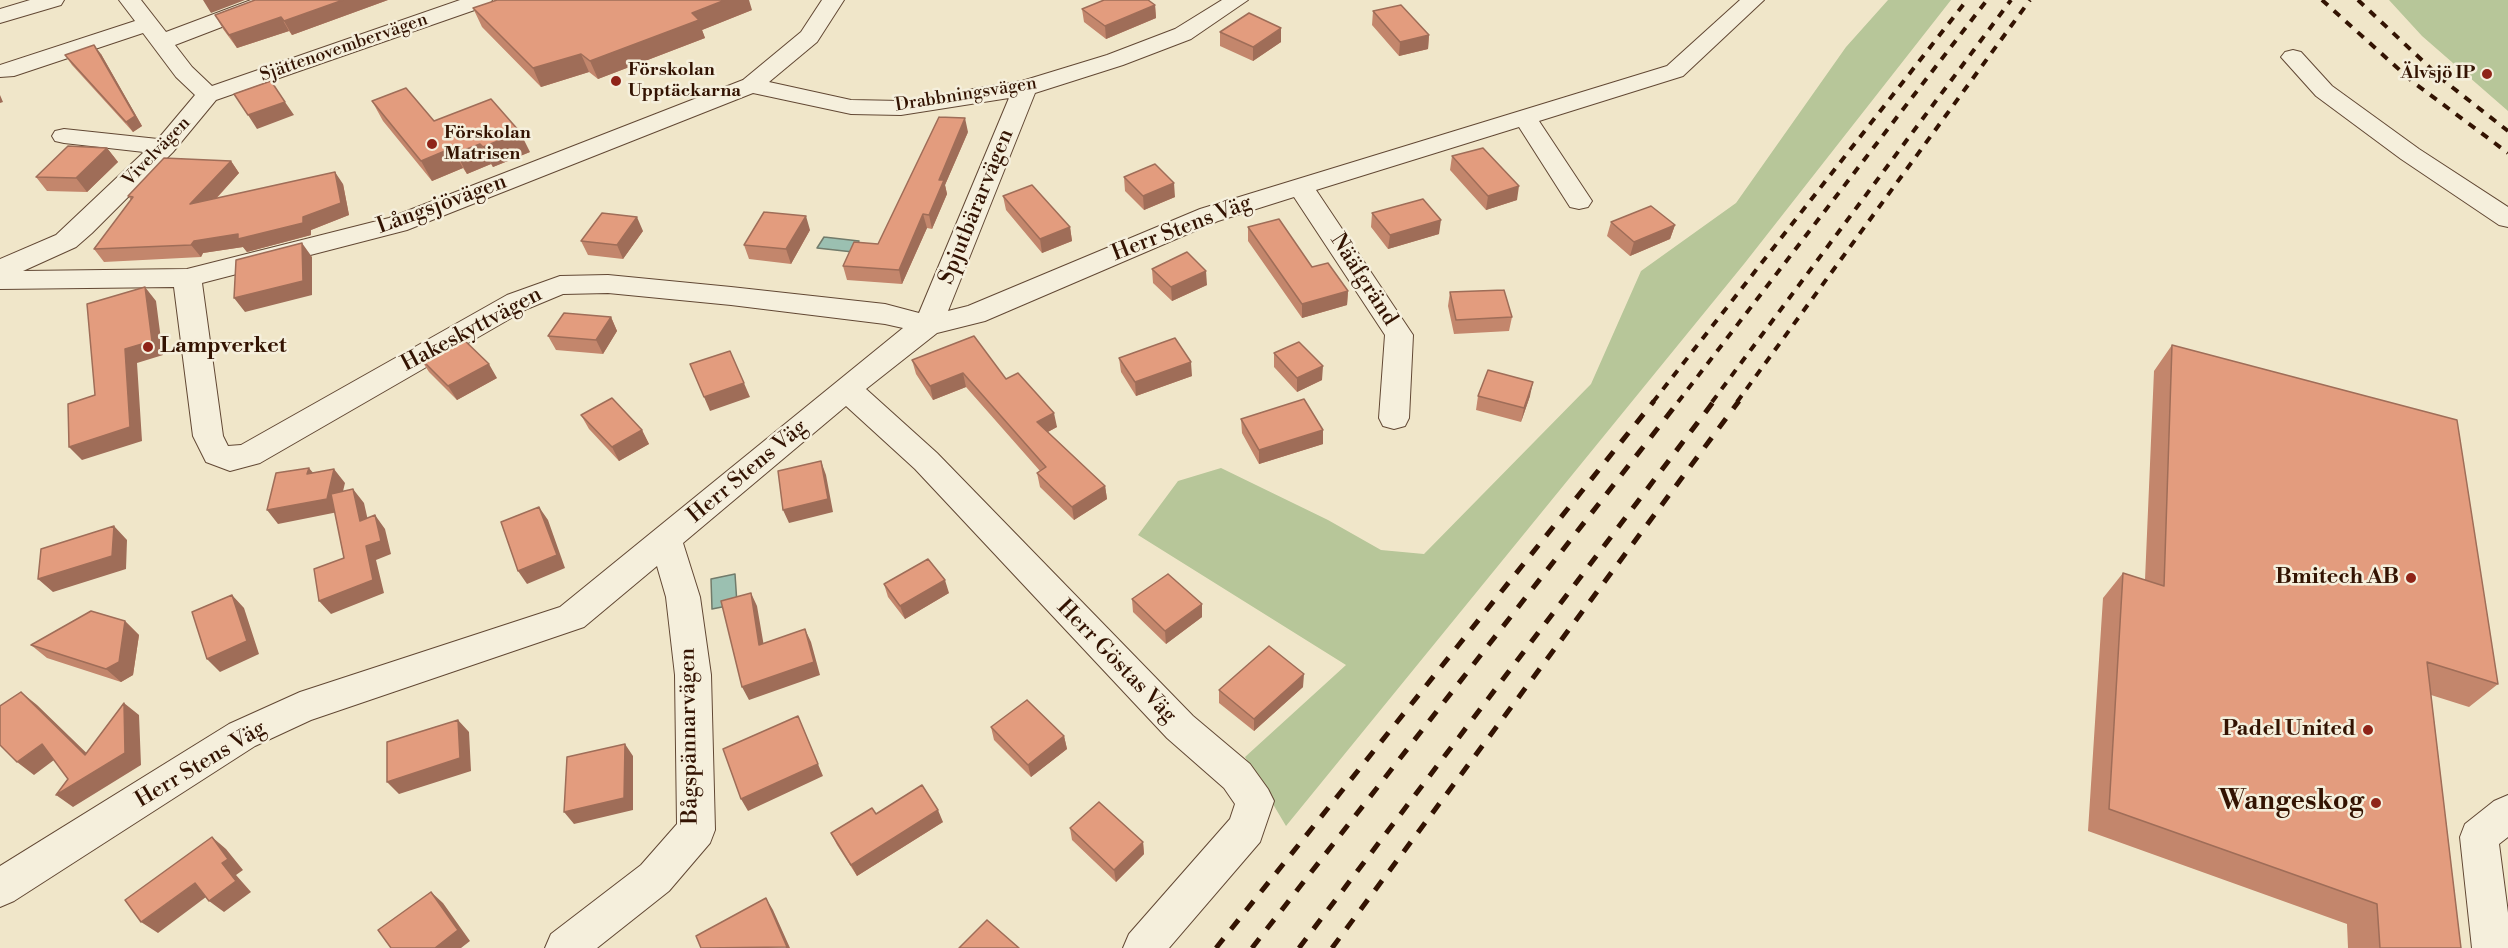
<!DOCTYPE html>
<html>
<head>
<meta charset="utf-8">
<style>
	body { margin:0 }
	canvas { display:block; background:#f0e6c9 }
</style>
</head>
<body>
<canvas width="2508" height="948"></canvas>
<script>
const g = document.querySelector('canvas').getContext('2d');
g.lineJoin = 'round';
function paint(path, color) { g.fillStyle = color; g.fill(path, 'evenodd'); }
const shape = rows => new Path2D(rows.map(r => 'M' + r).join(''));
function trace(path, color, width, dash) { g.strokeStyle = color; g.lineWidth = width; g.lineCap = dash ? 'butt' : 'round'; g.setLineDash(dash || []); g.stroke(path); }
function drawText(font, color, halo, rows, align = 'center') {
  g.font = font + ' "Libre Bodoni",serif'; g.lineWidth = 5; g.setLineDash([]); g.textBaseline = 'middle'; g.strokeStyle = halo; g.fillStyle = color; for (const [text, x, y, turn = 0] of rows) {
    g.save(); g.translate(x, y); g.rotate((+turn || 0) * Math.PI / 180); g.textAlign = isNaN(turn) ? turn : align; if (halo) g.strokeText(text, 0, 0); g.fillText(text, 0, 0); g.restore();
  }
}
paint(shape([
	[1888,0,1951,0,1744,264,1286,826,1245,757,1346,665,1138,535,1178,481,1221,468,1328,520,1381,550,1424,554,1591,384,1641,271,1736,203,1846,47],
	[2389,0,2508,0,2508,111,2422,36]
]), '#b7c699');
const water = shape([
	[824,237,859,241,853,252,817,248,824,237],
	[735,574,737,604,712,609,711,579,735,574]
]);
paint(water, '#9bc0b1');
trace(water, '#717b6b', 1.5);
const minor = shape([
	[30,0,64,0,61,5,0,23,0,9,30,0],
	[119,0,141,0,166,32,251,0,282,0,279,5,175,45,192,67,212,86,460,0,492,0,489,5,216,100,173,152,92,233,76,247,23,271,187,269,389,218,743,80,801,32,822,0,844,0,817,42,769,82,851,100,901,101,1022,81,1107,55,1175,29,1222,0,1248,0,1191,39,1123,65,1035,93,948,311,968,306,1200,209,1667,66,1740,0,1764,0,1683,76,1539,121,1592,201,1588,207,1579,209,1570,207,1519,127,1316,190,1413,335,1409,418,1405,426,1394,429,1383,426,1379,418,1385,335,1294,197,1218,221,985,321,937,333,866,389,937,453,1193,716,1250,764,1268,789,1274,801,1260,842,1169,948,1123,948,1129,934,1230,819,1235,804,1224,788,1167,738,915,469,846,406,683,543,700,597,711,675,715,830,710,843,669,891,597,948,545,948,551,934,641,865,677,824,675,675,666,597,657,566,584,627,311,720,255,746,14,901,0,907,0,866,229,724,300,692,560,607,903,328,885,324,731,305,608,293,563,294,527,309,260,463,230,471,206,462,193,436,174,287,0,289,0,259,56,235,144,152,64,143,55,141,52,136,55,131,64,129,158,139,195,95,176,77,143,33,14,76,0,77,0,65,135,21,119,0],
	[753,93,851,114,901,115,1009,98,919,313,885,304,731,287,608,275,560,276,507,295,241,445,228,446,223,436,202,283,407,230,753,93],
	[2293,50,2301,52,2332,86,2419,149,2508,207,2508,227,2499,225,2401,159,2316,96,2281,57,2285,52,2293,50],
	[2508,795,2508,837,2499,844,2508,913,2508,948,2472,948,2460,837,2465,824,2494,801,2508,795]
]);
trace(minor, '#624834', 2);
paint(minor, '#f5efdc');
trace(shape([
	[2322,0,2413,82,2508,153],
	[2358,0,2443,80,2508,131],
	[1653,402,1967,0],
	[1678,402,1987,0],
	[1712,402,2011,0],
	[1737,402,2030,0]
]), '#331302', 4, [8, 8]);
trace(shape([
	[1216,948,1654,401],
	[1252,948,1679,401],
	[1299,948,1714,401],
	[1332,948,1739,401]
]), '#331302', 5, [12, 12]);
paint(shape([
	[388,0,292,35,289,31,237,48,223,29,215,15],
	[1155,5,1156,18,1106,39,1084,22,1082,9],
	[473,8,752,10,702,30,705,38,598,79,589,72,541,87,482,27],
	[1373,11,1429,35,1428,49,1399,56,1372,25],
	[1220,32,1281,42,1253,61,1220,46],
	[101,54,142,126,133,132,72,65,65,55],
	[372,101,434,121,530,152,493,167,491,164,467,174,463,168,432,181,383,121],
	[968,132,945,185,947,194,932,229,927,228,902,284,847,280,843,266,878,244],
	[107,148,118,162,87,192,47,191,36,177],
	[1452,156,1517,200,1486,210,1450,170],
	[231,161,239,173,216,199,343,184,349,215,311,230,311,235,247,252,243,247,203,253,201,257,104,262,94,249,131,200,128,196],
	[1124,177,1175,197,1144,210,1125,191],
	[1003,196,1070,227,1072,241,1042,253,1006,210],
	[1372,213,1439,234,1388,249,1371,227],
	[1611,222,1675,225,1670,239,1630,256,1607,236],
	[1248,227,1312,267,1348,291,1347,305,1302,318,1248,241],
	[810,230,791,264,749,259,744,245],
	[643,231,623,259,588,255,581,241],
	[1152,269,1207,285,1172,301,1153,283],
	[1450,292,1512,317,1509,331,1454,334,1448,306],
	[611,317,617,331,603,354,556,350,548,336],
	[2172,345,2498,684,2469,707,2431,695,2461,948,2348,948,2347,924,2088,831,2103,598,2123,573,2145,580,2154,371],
	[1274,353,1322,380,1297,392,1274,367],
	[420,358,497,378,457,400,429,372],
	[1119,358,1192,376,1136,396,1121,372],
	[912,360,1006,379,1057,427,1048,432,1105,486,1107,499,1074,520,1040,487,1037,473,1040,471,966,387,933,400,916,374],
	[1478,396,1530,396,1521,422,1476,410],
	[581,415,642,430,649,444,619,461,589,429],
	[1241,419,1323,444,1259,464,1242,433],
	[884,584,949,593,905,619,888,597],
	[1132,599,1202,617,1166,644,1133,612],
	[125,621,139,635,133,675,121,682,47,658,31,645],
	[1303,687,1254,731,1219,703,1219,690],
	[991,727,1064,736,1067,749,1031,777,994,740],
	[876,814,943,822,857,876,837,845,831,833],
	[1070,828,1143,842,1144,854,1116,882,1072,840]
]), '#c3866c');
paint(shape([
	[203,0,245,0,211,13],
	[343,0,388,0,292,35,284,21],
	[725,0,749,0,752,10,702,30,705,38,598,79,590,61,692,13],
	[1155,5,1156,18,1106,39,1105,26],
	[281,17,289,31,237,48,229,35],
	[1281,28,1281,42,1253,61,1253,47],
	[1429,35,1428,49,1399,56,1400,42],
	[94,45,101,54,142,126,133,132,126,122],
	[581,54,589,72,541,87,533,68],
	[0,95,3,102,0,103],
	[285,102,294,115,257,129,248,115],
	[965,118,968,132,945,185,947,194,932,229,929,215,939,180],
	[520,132,530,152,493,167,483,147],
	[480,144,491,164,467,174,456,153],
	[107,148,118,162,87,192,76,178],
	[452,148,463,168,432,181,421,161],
	[231,161,239,173,199,217,190,204],
	[335,172,343,184,349,215,311,230,311,235,247,252,243,247,203,253,201,257,191,245,194,241,303,217],
	[1174,183,1175,197,1144,210,1143,196],
	[1519,186,1517,200,1486,210,1488,196],
	[923,214,927,228,902,284,899,270],
	[806,216,810,230,791,264,786,249],
	[637,217,643,231,623,259,617,245],
	[1441,220,1439,234,1388,249,1390,235],
	[1675,225,1670,239,1630,256,1634,242],
	[1070,227,1072,241,1042,253,1040,239],
	[302,243,312,257,312,295,245,312,234,298],
	[1206,271,1207,285,1172,301,1171,287],
	[145,287,156,301,163,355,137,363,142,441,82,460,69,447,125,349],
	[1348,291,1347,305,1302,318,1302,304],
	[611,317,617,331,603,354,596,340],
	[1191,362,1192,376,1136,396,1135,382],
	[489,364,497,378,457,400,448,386],
	[1323,366,1322,380,1297,392,1297,378],
	[963,373,966,387,933,400,930,386],
	[1533,382,1530,396,1521,422,1524,408],
	[744,383,750,397,710,411,704,397],
	[1054,413,1057,427,1040,436,1037,422],
	[642,430,649,444,619,461,612,447],
	[1323,430,1323,444,1259,464,1259,450],
	[821,461,826,475,833,512,789,523,783,510],
	[309,468,320,481,307,474],
	[334,469,345,483,338,512,278,524,267,510],
	[1105,486,1107,499,1074,520,1072,507],
	[353,489,364,503,371,534,360,521],
	[539,507,548,520,565,568,527,584,518,571],
	[375,515,385,529,391,554,376,560,384,593,331,614,319,601,366,546],
	[114,526,127,540,126,569,53,592,38,579],
	[945,580,949,593,905,619,900,606],
	[751,593,757,606,766,658,759,645],
	[232,595,244,608,259,654,220,672,207,659],
	[1202,604,1202,617,1166,644,1165,631],
	[125,621,139,635,133,675,121,682,106,669],
	[805,629,811,642,820,675,749,700,742,687],
	[1304,674,1303,687,1254,731,1254,719],
	[21,692,37,705,101,767,124,703,139,715,141,765,73,807,56,795,85,755],
	[798,716,823,776,748,811,741,799],
	[458,720,469,732,471,771,399,794,387,782],
	[1064,736,1067,749,1031,777,1028,765],
	[42,744,58,757,34,775,17,762],
	[625,744,633,756,633,810,574,824,564,812],
	[938,810,943,822,857,876,851,865],
	[212,837,226,849,243,870,236,875,251,892,224,912,209,901],
	[1143,842,1144,854,1116,882,1114,870],
	[195,883,210,894,158,933,141,922],
	[431,892,443,903,470,941,461,948,435,948],
	[766,898,773,910,790,948,786,948]
]), '#9f6d58');
const building = shape([
	[255,0,343,0,284,21,281,17,229,35,215,15,255,0],
	[497,0,725,0,692,13,699,20,590,61,581,54,533,68,473,8,497,0],
	[1104,0,1148,0,1155,5,1105,26,1082,9,1104,0],
	[1401,5,1429,35,1400,42,1373,11,1401,5],
	[1249,13,1281,28,1253,47,1220,32,1249,13],
	[94,45,135,116,126,122,65,55,94,45],
	[271,81,285,102,248,115,234,94,271,81],
	[406,88,434,121,491,99,520,132,483,147,480,144,456,153,452,148,421,161,372,101,406,88],
	[939,117,965,118,939,180,944,180,929,215,923,214,899,270,843,266,854,242,878,244,939,117],
	[68,146,107,148,76,178,36,177,68,146],
	[1483,148,1519,186,1488,196,1452,156,1483,148],
	[164,158,231,161,190,204,335,172,341,203,303,217,303,223,238,239,238,234,194,241,191,245,94,249,133,197,128,196,164,158],
	[1155,164,1174,183,1143,196,1124,177,1155,164],
	[1032,185,1070,227,1040,239,1003,196,1032,185],
	[1423,199,1441,220,1390,235,1372,213,1423,199],
	[1651,206,1675,225,1634,242,1611,222,1651,206],
	[764,212,806,216,786,249,744,245,764,212],
	[602,213,637,217,617,245,581,241,602,213],
	[1279,219,1312,267,1328,263,1348,291,1302,304,1248,227,1279,219],
	[302,243,303,281,234,298,236,260,302,243],
	[1187,252,1206,271,1171,287,1152,269,1187,252],
	[145,287,152,341,125,349,130,427,69,447,68,404,95,395,87,304,145,287],
	[1504,290,1512,317,1456,320,1450,292,1504,290],
	[564,313,611,317,596,340,548,336,564,313],
	[974,336,1006,379,1018,373,1054,413,1037,422,1105,486,1072,507,1037,473,1046,467,963,373,930,386,912,360,974,336],
	[461,337,489,364,448,386,420,358,461,337],
	[1175,338,1191,362,1135,382,1119,358,1175,338],
	[1299,342,1323,366,1297,378,1274,353,1299,342],
	[2172,345,2457,420,2498,684,2427,662,2461,948,2380,948,2377,904,2109,809,2123,573,2164,586,2172,345],
	[730,351,744,383,704,397,690,364,730,351],
	[1488,370,1533,382,1524,408,1478,396,1488,370],
	[612,398,642,430,612,447,581,415,612,398],
	[1304,399,1323,430,1259,450,1241,419,1304,399],
	[821,461,828,499,783,510,778,471,821,461],
	[309,468,307,474,334,469,327,499,267,510,276,473,309,468],
	[353,489,360,521,375,515,381,541,366,546,373,580,319,601,314,569,344,558,331,494,353,489],
	[539,507,557,555,518,571,501,522,539,507],
	[114,526,112,556,38,579,41,549,114,526],
	[928,559,945,580,900,606,884,584,928,559],
	[1168,574,1202,604,1165,631,1132,599,1168,574],
	[751,593,759,645,805,629,814,662,742,687,721,601,751,593],
	[232,595,247,641,207,659,192,612,232,595],
	[91,611,125,621,119,662,106,669,31,645,91,611],
	[1269,646,1304,674,1254,719,1219,690,1269,646],
	[21,692,85,755,124,703,125,753,56,795,68,779,42,744,17,762,0,745,0,706,21,692],
	[1027,700,1064,736,1028,765,991,727,1027,700],
	[798,716,818,764,741,799,723,749,798,716],
	[458,720,460,758,387,782,387,742,458,720],
	[625,744,624,798,564,812,567,757,625,744],
	[922,785,938,810,851,865,831,833,872,808,876,814,922,785],
	[1099,802,1143,842,1114,870,1070,828,1099,802],
	[212,837,228,859,222,863,236,881,209,901,195,883,141,922,125,900,212,837],
	[431,892,458,930,435,948,391,948,378,930,431,892],
	[766,898,787,947,701,948,696,936,766,898],
	[987,920,1019,948,959,948,987,920]
]);
paint(building, '#e39c7e');
trace(building, '#9f6d58', 1.5);
for (const [x, y, r, color] of [
	[2487,74,6,"#8f2418"],
	[616,81,6,"#8f2418"],
	[432,144,6,"#8f2418"],
	[148,347,6,"#8f2418"],
	[2411,578,6,"#8f2418"],
	[2368,730,6,"#8f2418"],
	[2376,803,6,"#8f2418"]
]) { const dot = new Path2D(); dot.arc(x, y, r, 0, 2 * Math.PI); g.fillStyle = color; g.fill(dot); trace(dot, '#f5efdc', 2); }
drawText('18px', '#331302', '#f5efdc', [
	["Sjättenovembervägen",344,48,-19],
	["Drabbningsvägen",966,95,-9],
	["Vivelvägen",157,152,-46]
]);
drawText('bold 18px', '#331302', '#f5efdc', [
	["Förskolan",628,71],
	["Upptäckarna",628,92],
	["Älvsjö IP",2475,74,"right"],
	["Förskolan",444,134],
	["Matrisen",444,155]
], 'left');
drawText('22px', '#331302', '#f5efdc', [
	["Långsjövägen",442,205,-20],
	["Spjutbärarvägen",977,207,-68],
	["Herr Stens Väg",1182,229,-21],
	["Nääfgränd",1363,280,57],
	["Hakeskyttvägen",472,330,-28],
	["Herr Stens Väg",748,472,-40],
	["Herr Göstas Väg",1116,662,46],
	["Bågspännarvägen",690,736,-91],
	["Herr Stens Väg",201,765,-31]
]);
drawText('bold 22px', '#331302', '#f5efdc', [
	["Lampverket",160,347,"left"],
	["Bmitech AB",2399,578],
	["Padel United",2356,730]
], 'right');
drawText('bold 27px', '#331302', '#f5efdc', [
	["Wangeskog",2364,803]
], 'right');
</script>
</body>
</html>
